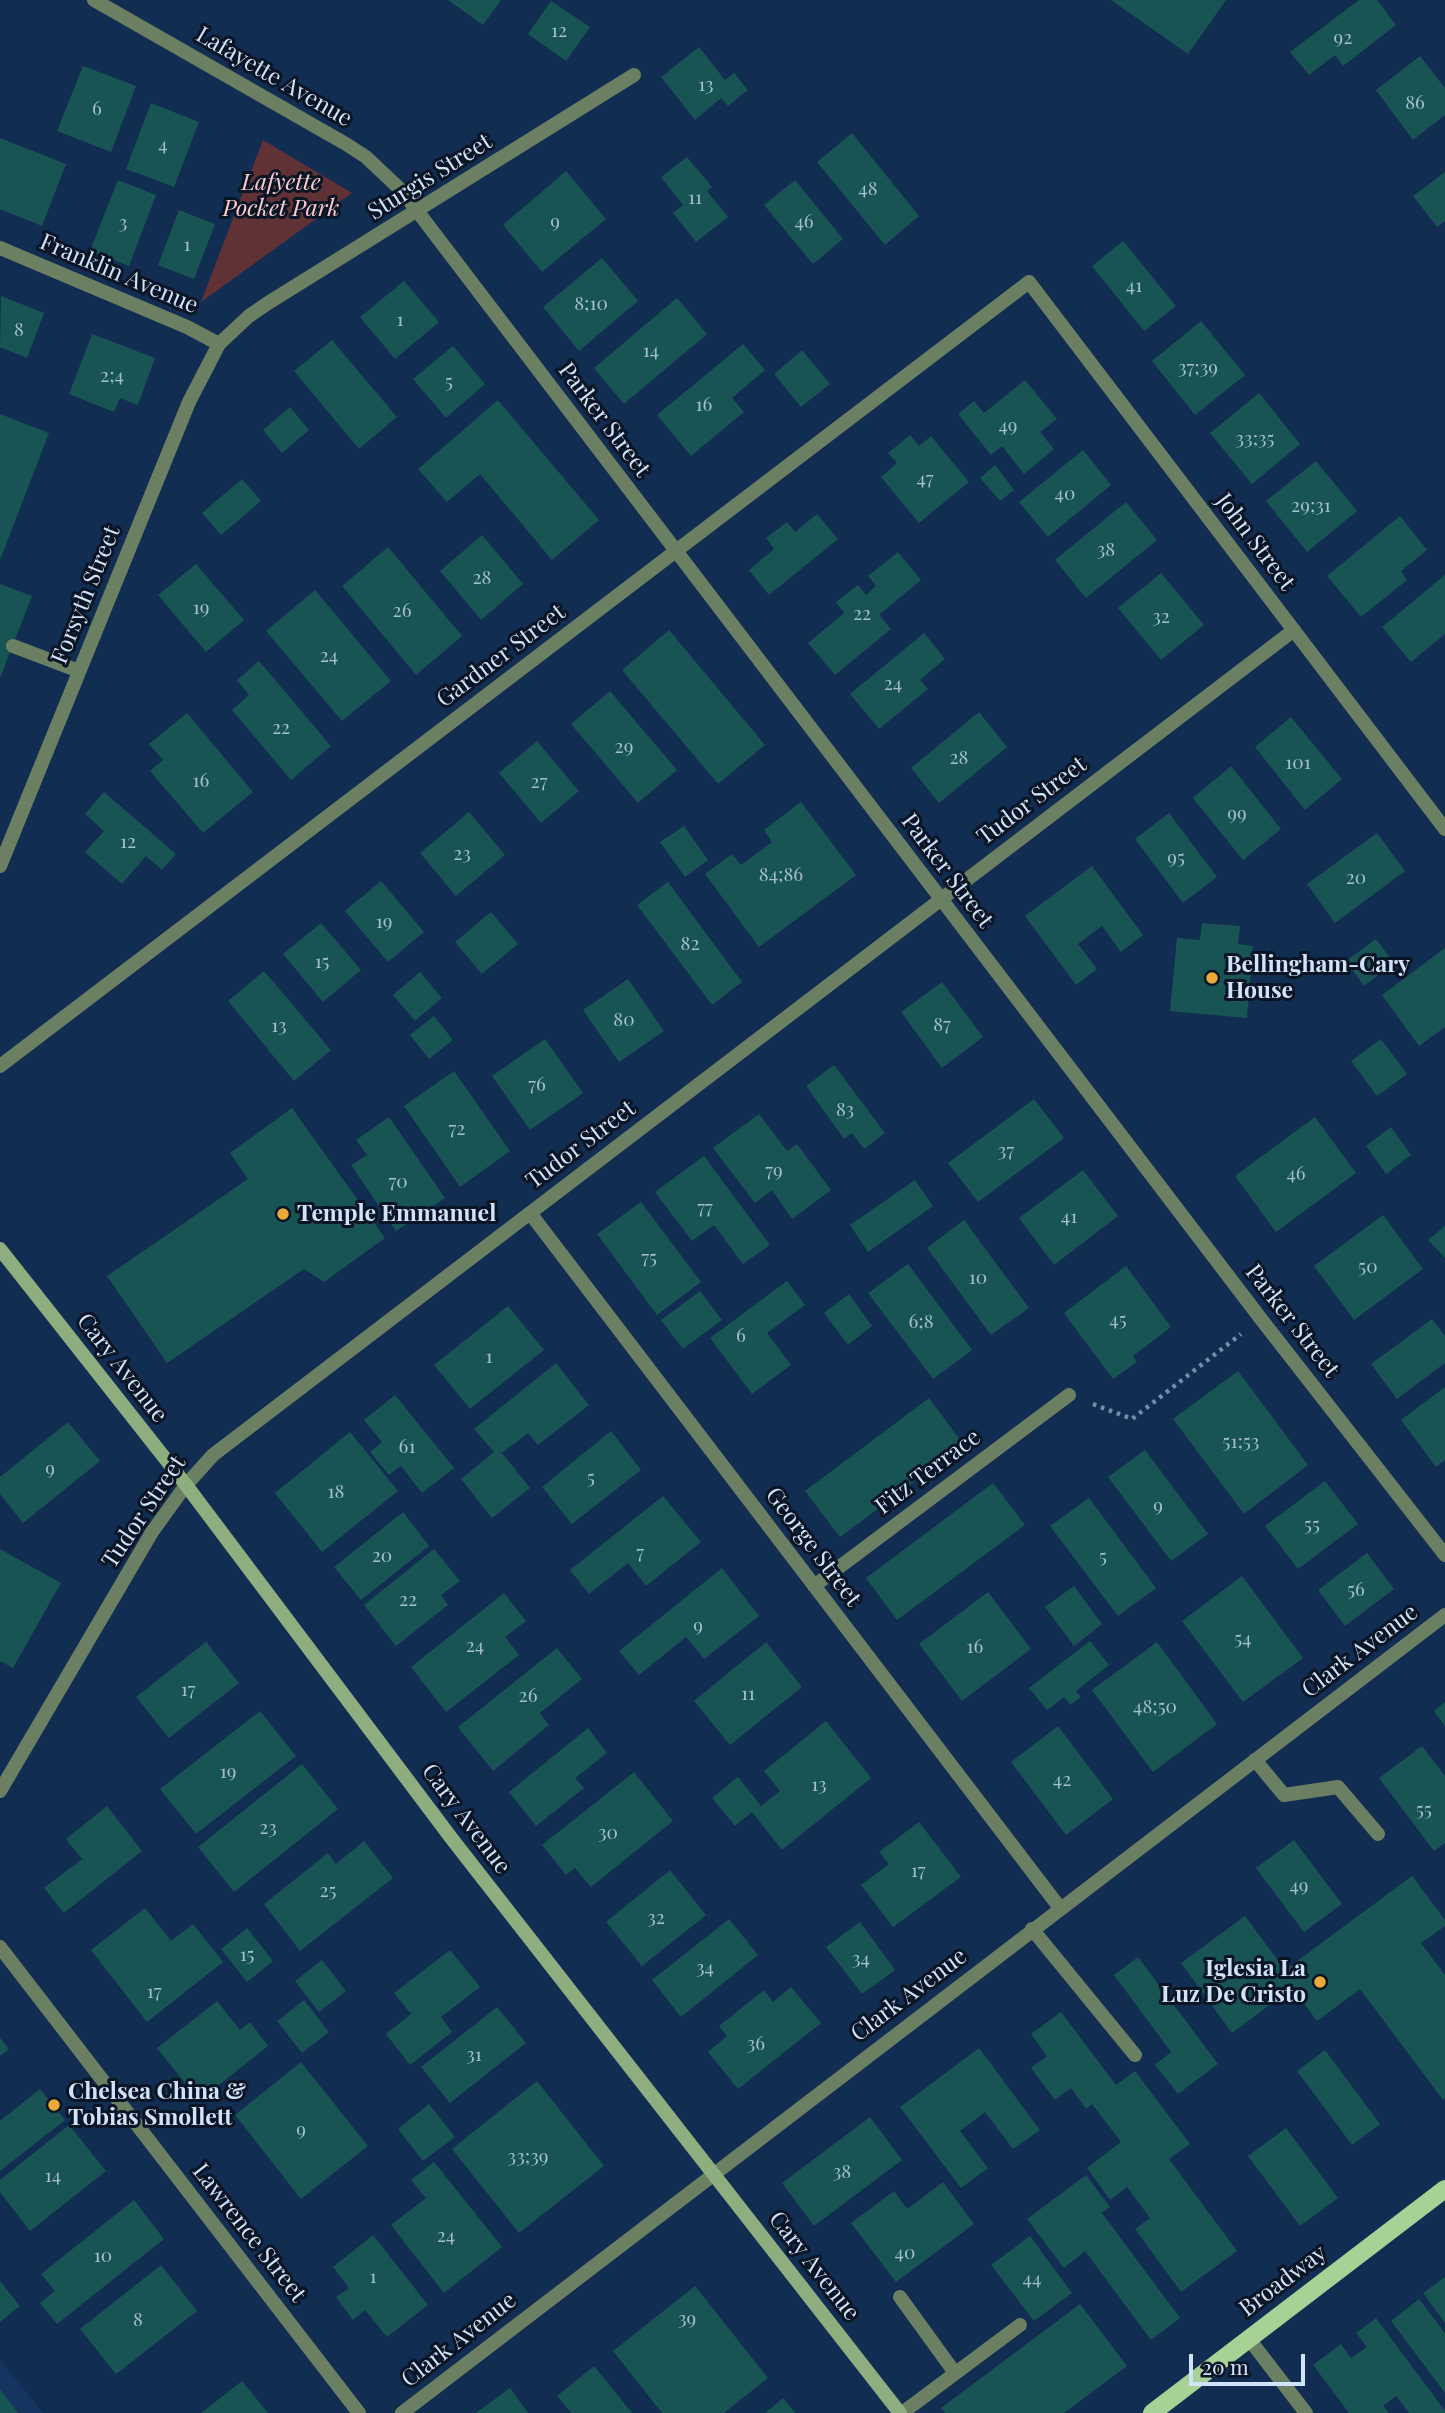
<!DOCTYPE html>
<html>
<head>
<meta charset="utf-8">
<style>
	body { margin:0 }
	#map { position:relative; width:1445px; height:2413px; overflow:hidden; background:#112d51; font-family:"Playfair Display",serif }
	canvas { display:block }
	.scale { position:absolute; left:1189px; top:2354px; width:116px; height:32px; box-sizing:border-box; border:4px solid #d1e3fa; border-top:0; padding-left:9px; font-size:21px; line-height:24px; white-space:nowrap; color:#d1e3fa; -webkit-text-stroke:5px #091525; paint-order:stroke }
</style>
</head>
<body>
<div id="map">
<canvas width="1445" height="2413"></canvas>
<div class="scale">20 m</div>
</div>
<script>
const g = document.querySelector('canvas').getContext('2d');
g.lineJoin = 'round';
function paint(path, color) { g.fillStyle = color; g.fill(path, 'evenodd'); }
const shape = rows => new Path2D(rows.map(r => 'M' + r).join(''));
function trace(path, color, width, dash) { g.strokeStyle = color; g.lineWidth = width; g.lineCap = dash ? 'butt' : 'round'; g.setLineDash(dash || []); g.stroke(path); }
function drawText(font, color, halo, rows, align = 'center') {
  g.font = font + ' "Playfair Display",serif'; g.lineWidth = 6; g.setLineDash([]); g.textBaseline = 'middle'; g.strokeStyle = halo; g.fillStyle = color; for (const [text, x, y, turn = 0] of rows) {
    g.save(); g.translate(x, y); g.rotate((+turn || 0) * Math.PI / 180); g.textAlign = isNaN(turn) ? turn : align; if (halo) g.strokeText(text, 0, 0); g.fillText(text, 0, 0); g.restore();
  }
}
paint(shape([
	[0,2360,43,2413,0,2413]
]), '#153560');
paint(shape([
	[263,140,352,193,201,302]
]), '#613235');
paint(shape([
	[448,0,501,0,483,25],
	[1111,0,1226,0,1188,54],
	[1359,0,1377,0,1396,25,1343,66,1335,55,1309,75,1290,52],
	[551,1,590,27,566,61,528,34],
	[699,47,725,80,734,73,748,90,728,106,721,98,695,120,661,77],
	[1420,56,1445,88,1445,115,1413,140,1376,90],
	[83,66,136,86,111,152,57,131],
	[151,103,199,122,174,187,126,169],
	[852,133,919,216,885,245,817,162],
	[0,138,66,164,42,226,0,209],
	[687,157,712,187,707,191,728,217,696,242,673,213,683,205,661,177],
	[566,171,606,219,542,272,503,225],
	[1445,172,1445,221,1437,227,1413,196],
	[118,180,156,195,129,266,90,251],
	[795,180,843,239,813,264,764,205],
	[179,210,215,224,194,279,158,265],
	[1123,241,1176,306,1144,331,1092,266],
	[602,258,638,301,579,351,543,307],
	[404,281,439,322,395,359,360,317],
	[1,296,44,313,27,358,0,347],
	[677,298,707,334,624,404,594,368],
	[1201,321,1245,375,1195,415,1152,361],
	[92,334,155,358,138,405,120,398,114,412,69,394],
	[332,340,397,417,359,449,294,371],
	[743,344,765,370,732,398,744,412,691,456,657,415],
	[453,346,485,384,446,418,413,379],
	[802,350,830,384,801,407,774,374],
	[1025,380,1057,419,1040,432,1054,449,1024,474,1002,446,991,455,958,414,974,401,984,413],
	[1259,393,1300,444,1252,484,1210,433],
	[498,400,599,520,552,560,480,474,447,502,418,469],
	[290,407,309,430,282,453,263,430],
	[0,414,49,433,0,560],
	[910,435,919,446,931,436,969,482,919,523,881,477,897,463,888,453],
	[1083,450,1111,485,1048,537,1019,502],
	[1316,461,1357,511,1307,552,1266,501],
	[995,465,1014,490,1000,501,980,478],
	[242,479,261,501,221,535,202,513],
	[1126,502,1157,540,1086,598,1055,560],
	[817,514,838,539,769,595,749,570,774,549,766,538,787,522,795,532],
	[1400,516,1427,550,1401,571,1407,580,1361,617,1327,576],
	[482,535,523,584,481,620,440,571],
	[388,547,462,636,416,675,342,586],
	[898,552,921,580,879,615,891,629,835,675,808,643,844,613,836,602,858,585,866,595,876,586,868,576],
	[196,564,244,620,206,652,158,595],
	[1161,573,1204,625,1161,660,1118,608],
	[1445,575,1445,634,1411,662,1382,627],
	[0,584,32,596,0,678],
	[315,590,391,681,342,721,266,631],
	[669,630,765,745,718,784,622,670],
	[924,633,945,659,920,680,928,689,879,729,850,694],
	[259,661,331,746,291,780,232,710,249,695,237,680],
	[610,691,677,770,638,803,571,724],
	[979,712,1007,747,939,803,911,768],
	[187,713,253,792,203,833,150,771,163,760,149,744],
	[1291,717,1342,779,1305,810,1255,747],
	[537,741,579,791,541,823,499,773],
	[1231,766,1281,829,1243,860,1193,798],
	[104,792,176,854,162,870,146,856,122,884,85,852,104,831,85,814],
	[801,802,856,875,759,947,705,874,732,854,741,865,772,842,764,830],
	[469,812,505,855,456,896,420,853],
	[1169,813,1217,877,1183,903,1135,839],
	[684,826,708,860,685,877,660,842],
	[1377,833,1405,871,1335,923,1307,884],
	[1092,866,1143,935,1121,952,1102,926,1078,944,1097,969,1076,985,1025,916],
	[381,881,424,932,388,962,345,911],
	[668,882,742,982,712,1005,637,905],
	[491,912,518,944,482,974,455,942],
	[321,923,361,970,323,1002,283,954],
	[1202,923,1240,926,1238,944,1253,946,1247,1018,1170,1011,1177,938,1200,940],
	[1376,939,1394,963,1364,986,1346,961],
	[1445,948,1445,1027,1419,1046,1382,995],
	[264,971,331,1050,294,1081,228,1001],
	[420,972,442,998,415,1021,393,995],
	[628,979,664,1031,619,1062,583,1010],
	[942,982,983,1037,942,1068,901,1012],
	[434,1016,453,1040,429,1059,410,1035],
	[545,1039,583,1093,530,1130,492,1076],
	[1381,1039,1407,1074,1377,1096,1351,1061],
	[834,1065,885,1133,864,1149,852,1133,844,1139,806,1086],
	[454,1071,510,1151,460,1187,404,1106],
	[1034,1099,1064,1138,978,1202,948,1163],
	[292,1108,385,1238,324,1282,304,1269,167,1363,107,1276,248,1179,230,1153],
	[759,1114,787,1151,797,1144,831,1190,792,1219,772,1190,755,1203,713,1148],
	[389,1117,445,1198,396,1231,351,1165,367,1155,356,1140],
	[1315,1117,1356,1173,1276,1232,1235,1176],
	[1391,1127,1411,1155,1386,1174,1366,1146],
	[704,1156,770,1245,743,1264,714,1225,692,1241,655,1192],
	[1083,1170,1118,1216,1054,1265,1019,1218],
	[915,1180,933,1206,868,1252,850,1225],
	[641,1202,701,1282,657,1315,597,1234],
	[1383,1215,1423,1269,1354,1320,1314,1266],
	[964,1220,1029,1308,991,1335,927,1248],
	[1445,1226,1445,1258,1428,1240],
	[908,1264,972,1350,933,1379,868,1293],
	[1126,1266,1171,1327,1133,1356,1137,1362,1113,1379,1064,1313],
	[787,1281,805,1305,767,1333,791,1365,752,1394,710,1338],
	[700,1291,722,1320,683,1349,661,1320],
	[849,1294,872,1326,848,1345,824,1313],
	[508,1306,544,1350,470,1409,434,1365],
	[1432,1319,1445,1336,1445,1363,1397,1399,1371,1364],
	[556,1363,589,1405,538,1445,528,1433,502,1453,530,1488,492,1518,461,1479,494,1452,474,1429],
	[1238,1371,1308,1465,1244,1514,1173,1419],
	[1445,1387,1445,1460,1436,1467,1401,1420],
	[395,1395,454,1468,422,1493,401,1466,389,1475,370,1452,382,1442,364,1420],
	[929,1398,964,1445,840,1537,805,1491],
	[68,1422,100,1461,23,1523,0,1494,0,1477],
	[611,1431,641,1470,572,1524,542,1487],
	[350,1432,398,1491,322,1552,275,1493],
	[1145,1450,1208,1534,1171,1561,1108,1477],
	[1325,1481,1358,1524,1298,1569,1265,1526],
	[993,1483,1025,1525,897,1620,866,1578],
	[663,1496,701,1542,646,1586,628,1563,589,1594,570,1570],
	[1089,1498,1156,1588,1118,1616,1050,1526],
	[403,1512,429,1546,361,1600,334,1567],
	[0,1549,61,1583,13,1668,0,1661],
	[434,1549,460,1581,441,1595,448,1605,396,1646,364,1605],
	[1367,1553,1394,1589,1345,1626,1318,1590],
	[722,1568,759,1616,704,1659,686,1637,639,1675,619,1651],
	[1242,1576,1303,1658,1243,1702,1182,1621],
	[1074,1586,1102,1624,1074,1646,1045,1607],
	[988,1592,1031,1649,962,1701,919,1644],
	[504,1593,526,1621,505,1637,519,1655,446,1712,411,1667],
	[1090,1641,1109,1665,1076,1691,1081,1697,1070,1705,1064,1697,1047,1710,1029,1688],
	[206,1642,239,1683,169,1738,136,1697],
	[766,1642,802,1687,730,1745,694,1701],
	[1157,1642,1217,1724,1153,1772,1092,1690],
	[557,1648,582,1679,540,1713,549,1725,493,1771,458,1727],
	[1445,1702,1445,1726,1434,1711],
	[260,1711,296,1756,196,1834,160,1789],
	[826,1721,871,1778,782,1850,752,1812,735,1826,712,1798,738,1777,761,1806,780,1791,764,1771],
	[1058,1726,1113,1799,1066,1835,1011,1762],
	[588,1728,607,1753,575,1778,584,1788,536,1826,509,1792],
	[1422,1746,1445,1776,1445,1843,1434,1851,1379,1778],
	[302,1764,338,1809,234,1892,198,1847],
	[634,1772,673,1821,591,1887,575,1868,566,1875,542,1845],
	[107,1806,142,1851,64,1913,44,1888,82,1859,66,1839],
	[919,1822,961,1877,893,1927,861,1885,889,1864,879,1852],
	[1294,1840,1342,1904,1304,1932,1256,1868],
	[364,1841,393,1878,300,1951,264,1904,328,1853,336,1864],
	[670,1870,706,1915,642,1966,606,1922],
	[1412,1876,1445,1920,1445,1926,1421,1943,1445,1975,1445,2098,1443,2100,1360,1989,1317,2021,1292,1988,1232,2033,1181,1963,1245,1916,1285,1970],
	[145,1908,171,1941,193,1924,223,1962,147,2022,91,1950],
	[729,1919,758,1955,681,2017,652,1980],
	[860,1922,895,1970,862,1994,826,1947],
	[247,1928,273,1961,247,1982,221,1949],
	[450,1950,480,1987,441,2017,452,2032,410,2065,386,2034,411,2014,394,1993],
	[1138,1957,1218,2064,1178,2094,1155,2065,1171,2052,1114,1975],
	[322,1960,346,1991,319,2012,295,1981],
	[791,1987,821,2023,738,2089,708,2052,727,2036,719,2026,764,1990,773,2002],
	[304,2000,329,2032,302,2053,277,2021],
	[217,2001,240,2030,250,2022,268,2046,199,2101,157,2048],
	[497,2007,526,2043,450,2103,421,2067],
	[1061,2012,1116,2085,1135,2071,1190,2144,1169,2159,1237,2251,1181,2292,1135,2229,1150,2218,1127,2187,1110,2200,1087,2168,1121,2142,1092,2104,1086,2109,1071,2088,1055,2100,1031,2068,1047,2056,1031,2034],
	[0,2038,9,2049,0,2056],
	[979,2048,1040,2130,1013,2149,985,2112,960,2131,988,2168,961,2188,900,2107],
	[1325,2050,1380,2124,1352,2145,1297,2071],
	[301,2062,368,2146,301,2199,235,2115],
	[537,2081,604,2166,519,2233,452,2149],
	[40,2089,65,2120,0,2171,0,2121],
	[429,2104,455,2137,423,2161,398,2129],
	[870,2117,902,2160,814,2226,782,2183],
	[69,2125,106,2171,30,2231,0,2192,0,2180],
	[1286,2128,1338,2198,1300,2226,1248,2156],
	[434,2162,502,2247,444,2293,391,2225,426,2198,411,2180],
	[1086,2175,1110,2207,1102,2213,1180,2318,1151,2340,1085,2251,1064,2268,1027,2219],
	[943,2182,974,2224,896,2282,851,2223,894,2191,907,2209],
	[134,2200,164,2239,57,2324,40,2303,55,2291,41,2274],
	[373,2235,428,2305,387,2337,365,2310,353,2320,336,2297,349,2288,333,2267],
	[1030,2236,1072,2293,1034,2321,991,2265],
	[161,2265,197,2311,116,2374,80,2329],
	[1445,2277,1445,2323,1423,2293],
	[0,2281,20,2306,0,2322],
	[695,2286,768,2378,724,2413,662,2413,613,2351],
	[1419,2299,1445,2333,1445,2393,1391,2321],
	[1080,2304,1127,2366,1064,2413,945,2413,941,2408],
	[1376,2318,1445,2411,1445,2413,1409,2413,1396,2396,1383,2406,1389,2413,1349,2413,1313,2365,1341,2344,1351,2358,1367,2347,1356,2333],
	[594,2366,632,2413,571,2413,557,2396],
	[242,2381,268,2413,201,2413],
	[510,2388,528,2413,476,2413],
	[0,2389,18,2413,0,2413],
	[783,2398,795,2413,765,2413]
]), '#195454');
trace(shape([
	[1093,1404,1132,1419,1241,1334]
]), '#778dab', 4.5, [3.5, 5]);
trace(shape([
	[13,646,79,671],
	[1255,1760,1284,1795,1338,1787,1378,1834],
	[1032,1929,1135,2055],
	[900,2297,955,2373],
	[1249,2339,1306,2413],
	[902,2413,1020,2325]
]), '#6b7f62', 14);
trace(shape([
	[94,0,346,144,366,157,402,191,1261,1319,1445,1555],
	[0,248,187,327,219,344],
	[0,866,189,402,219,344,249,316,268,303,634,75],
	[0,1066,1029,282,1445,829],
	[530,1213,1060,1908],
	[814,1586,1069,1395],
	[0,1791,152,1532,186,1485,213,1455,1294,630],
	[0,1947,359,2413],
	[402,2413,1445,1615]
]), '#6b7f62', 14);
trace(shape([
	[0,1249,186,1485,452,1839,900,2413]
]), '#8eae7f', 14);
trace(shape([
	[1152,2413,1445,2189]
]), '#a8d295', 18);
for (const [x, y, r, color] of [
	[1212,978,7,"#eba93a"],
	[283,1214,7,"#eba93a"],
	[1320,1982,7,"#eba93a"],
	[54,2105,7,"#eba93a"]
]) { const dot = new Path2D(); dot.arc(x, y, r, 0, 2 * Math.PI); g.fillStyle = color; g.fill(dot); trace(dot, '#091525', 2.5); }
drawText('19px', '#a3bfd0', null, [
	["12",559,31],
	["92",1343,38],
	["13",706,85],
	["86",1415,103],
	["6",97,109],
	["4",163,145],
	["48",868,189],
	["11",695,198],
	["9",555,222],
	["46",804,222],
	["3",123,223],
	["1",187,245],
	["41",1134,286],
	["8;10",591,304],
	["1",400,320],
	["8",19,330],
	["14",651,351],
	["37;39",1198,368],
	["2;4",112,376],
	["5",449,382],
	["16",704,405],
	["49",1008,426],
	["33;35",1255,439],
	["47",925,479],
	["40",1065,494],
	["29;31",1311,506],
	["38",1106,550],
	["28",482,578],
	["19",201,608],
	["26",402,611],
	["22",862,614],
	["32",1161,617],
	["24",329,656],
	["24",893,684],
	["22",281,728],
	["29",624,747],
	["28",959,758],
	["101",1298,763],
	["16",201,781],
	["27",539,782],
	["99",1237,814],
	["12",128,842],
	["23",462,854],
	["95",1176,858],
	["84;86",781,875],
	["20",1356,878],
	["19",384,922],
	["82",690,944],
	["15",322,962],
	["80",624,1020],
	["87",942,1025],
	["13",279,1026],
	["76",537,1085],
	["83",845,1110],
	["72",457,1129],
	["37",1006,1151],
	["79",774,1171],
	["46",1296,1174],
	["70",398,1182],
	["77",705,1208],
	["41",1069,1217],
	["75",649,1258],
	["50",1368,1267],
	["10",978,1278],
	["45",1118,1320],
	["6;8",921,1322],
	["6",741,1336],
	["1",489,1357],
	["51;53",1241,1442],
	["61",407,1447],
	["9",50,1469],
	["5",591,1478],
	["18",336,1492],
	["9",1158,1506],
	["55",1312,1525],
	["7",640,1553],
	["20",382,1556],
	["5",1103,1557],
	["56",1356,1590],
	["22",408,1600],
	["9",698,1626],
	["54",1243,1639],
	["24",475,1646],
	["16",975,1647],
	["17",188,1690],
	["11",748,1694],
	["26",528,1696],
	["48;50",1155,1707],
	["19",228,1772],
	["42",1062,1780],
	["13",819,1785],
	["55",1424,1810],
	["23",268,1828],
	["30",608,1833],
	["17",918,1871],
	["49",1299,1886],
	["25",328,1891],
	["32",656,1918],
	["15",247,1955],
	["34",861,1959],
	["34",705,1968],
	["17",154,1992],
	["36",756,2044],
	["31",474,2055],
	["9",301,2130],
	["33;39",528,2157],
	["38",842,2172],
	["14",53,2176],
	["24",446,2236],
	["40",905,2253],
	["10",103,2256],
	["1",373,2277],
	["44",1032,2279],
	["39",687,2319],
	["8",138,2320]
]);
drawText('23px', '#d1e3fa', '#091525', [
	["Lafayette Avenue",274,77,30],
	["Sturgis Street",430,177,-32],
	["Franklin Avenue",119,274,23],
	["Parker Street",604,420,53],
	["John Street",1255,542,53],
	["Forsyth Street",86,595,-68],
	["Gardner Street",501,656,-37],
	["Tudor Street",1032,801,-37],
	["Parker Street",947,871,53],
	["Tudor Street",581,1145,-37],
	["Parker Street",1292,1321,52],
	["Cary Avenue",122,1368,52],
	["Fitz Terrace",928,1472,-37],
	["Tudor Street",144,1512,-56],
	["George Street",813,1547,53],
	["Clark Avenue",1360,1651,-37],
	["Cary Avenue",466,1819,53],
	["Clark Avenue",909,1995,-37],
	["Lawrence Street",249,2233,52],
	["Cary Avenue",814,2266,52],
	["Broadway",1283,2281,-37],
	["Clark Avenue",459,2340,-38]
]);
drawText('italic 23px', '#fdcbcd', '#091525', [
	["Lafyette",281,183],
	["Pocket Park",281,209]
]);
drawText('bold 23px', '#d1e3fa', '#091525', [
	["Bellingham-Cary",1226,965],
	["House",1226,991],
	["Temple Emmanuel",297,1214],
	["Iglesia La",1306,1969,"right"],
	["Luz De Cristo",1306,1995,"right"],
	["Chelsea China &",68,2092],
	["Tobias Smollett",68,2118]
], 'left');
</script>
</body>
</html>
